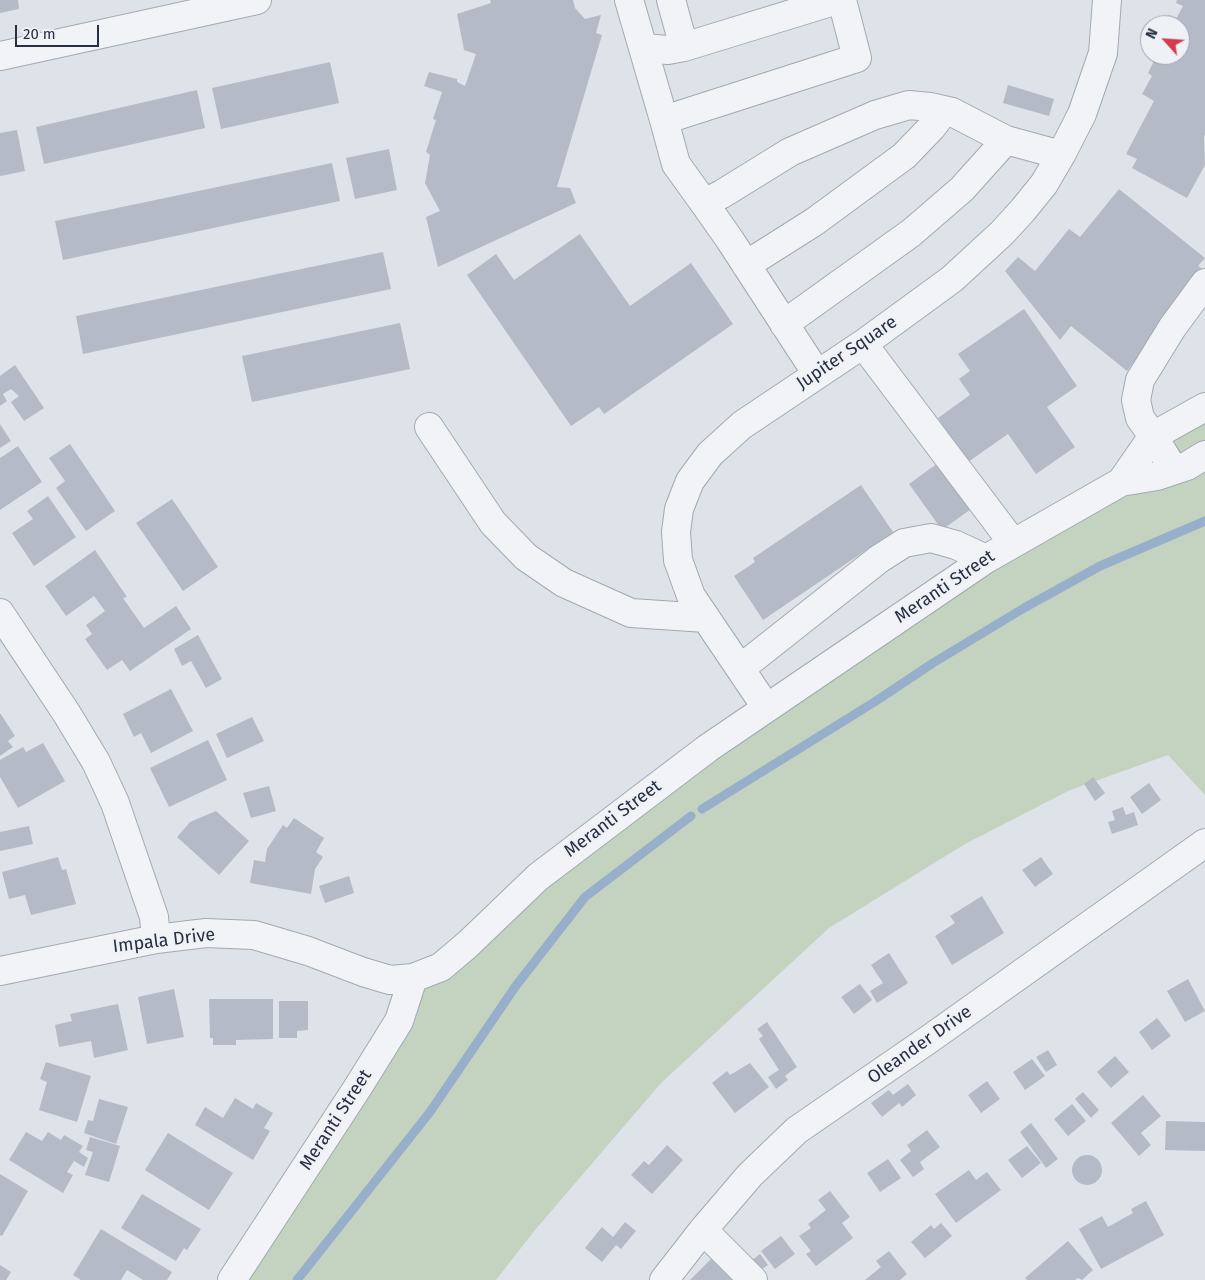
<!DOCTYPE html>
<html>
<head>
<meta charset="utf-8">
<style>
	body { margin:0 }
	#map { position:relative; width:1205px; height:1280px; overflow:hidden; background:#dee2e9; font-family:"Fira Sans",sans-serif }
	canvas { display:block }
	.north { position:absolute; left:1140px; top:15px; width:50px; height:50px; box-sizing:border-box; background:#eef1f6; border:1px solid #9ea3ad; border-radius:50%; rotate:296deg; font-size:14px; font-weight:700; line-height:20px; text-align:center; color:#272f40 }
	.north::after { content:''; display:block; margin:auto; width:18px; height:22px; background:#d53c4e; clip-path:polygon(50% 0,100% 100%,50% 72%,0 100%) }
	.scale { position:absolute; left:15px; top:25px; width:84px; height:22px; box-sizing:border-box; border:2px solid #272f40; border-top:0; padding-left:6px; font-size:15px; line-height:18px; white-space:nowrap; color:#272f40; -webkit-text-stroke:4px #eef1f6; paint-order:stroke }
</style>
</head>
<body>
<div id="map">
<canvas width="1205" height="1280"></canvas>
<div class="north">N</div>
<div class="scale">20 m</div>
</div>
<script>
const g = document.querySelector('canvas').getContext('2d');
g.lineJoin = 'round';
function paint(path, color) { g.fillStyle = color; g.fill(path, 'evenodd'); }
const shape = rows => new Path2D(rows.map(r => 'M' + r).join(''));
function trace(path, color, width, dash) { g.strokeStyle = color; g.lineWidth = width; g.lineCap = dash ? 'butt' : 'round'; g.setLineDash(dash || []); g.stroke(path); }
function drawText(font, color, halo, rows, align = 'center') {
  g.font = font + ' "Fira Sans",sans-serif'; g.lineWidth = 4; g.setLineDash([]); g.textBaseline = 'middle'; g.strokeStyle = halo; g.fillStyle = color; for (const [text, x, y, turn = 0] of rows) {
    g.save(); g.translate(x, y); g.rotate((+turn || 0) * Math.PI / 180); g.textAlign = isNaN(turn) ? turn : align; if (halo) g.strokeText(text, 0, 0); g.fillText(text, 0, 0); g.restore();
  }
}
paint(shape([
	[1205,405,1205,795,1168,755,1070,790,965,844,829,928,661,1083,535,1230,496,1280,232,1280,406,1001,537,876,1014,542]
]), '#c3d3bf');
trace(shape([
	[702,809,876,701,933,663,1024,608,1100,566,1205,521],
	[297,1280,430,1112,515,987,585,897,691,816]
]), '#97afcb', 9);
paint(shape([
	[0,0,18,0,19,9,0,13],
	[490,0,573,0,575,8,585,19,601,15,596,33,602,35,557,187,570,188,576,203,438,267,426,217,440,211,425,183,430,155,426,152,436,120,433,119,442,92,424,86,429,72,457,79,457,82,465,86,476,54,464,50,457,14,491,3],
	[1177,0,1205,0,1205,134,1204,137,1205,165,1187,198,1132,168,1137,159,1126,154,1154,101,1142,94,1152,76,1148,73,1157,55,1180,55,1180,25,1173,25,1183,6,1176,3],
	[330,62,339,103,221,129,212,88],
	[1008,85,1054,99,1049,116,1003,103],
	[197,90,205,128,44,164,36,127],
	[17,130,25,171,0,176,0,133],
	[389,149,397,190,355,199,346,158],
	[332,163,340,201,63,260,55,221],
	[1119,189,1205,258,1198,266,1205,271,1205,273,1127,371,1071,326,1060,340,1005,271,1018,257,1035,271,1069,229,1080,237],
	[580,234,630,306,691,263,733,324,604,414,599,407,571,426,467,275,496,254,514,280],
	[383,252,391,289,83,354,76,316],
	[1024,309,1077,386,1047,407,1075,447,1036,474,1008,434,968,462,938,418,970,395,959,379,970,371,958,354],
	[400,323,410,369,252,402,242,356],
	[15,365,44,408,24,421,11,402,19,396,11,389,3,394,7,401,0,406,0,376],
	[0,424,11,441,0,448],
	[70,444,115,511,86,531,56,488,65,481,49,458],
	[18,446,42,482,0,510,0,458],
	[938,463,971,509,942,530,909,484],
	[861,485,893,532,763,620,734,576,755,562,753,558],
	[48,496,76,537,34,566,12,533,33,519,27,511],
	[172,499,218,567,183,591,136,523],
	[95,550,127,597,123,598,144,628,176,606,191,629,130,671,122,660,107,670,85,639,92,634,86,625,105,611,94,596,66,616,45,586],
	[198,635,222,679,206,688,191,661,182,666,174,649],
	[171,689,193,731,151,753,141,733,134,737,123,714],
	[0,713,15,736,8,741,13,747,0,756],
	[252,717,264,741,227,758,216,734],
	[208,740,227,780,169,807,150,768],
	[43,743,65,781,18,808,0,777,0,760,23,747,26,752],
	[1093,777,1105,793,1095,801,1084,784],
	[1149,783,1161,800,1142,814,1130,797],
	[269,786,276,811,251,818,243,793],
	[1123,807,1126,815,1134,812,1138,825,1112,834,1108,822,1115,820,1112,811],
	[216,811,249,841,219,875,177,837,190,822],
	[294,818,324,838,316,852,323,857,315,869,311,894,250,883,254,860,265,862,267,849,283,825,287,828],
	[29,826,33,844,0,851,0,832],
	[58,857,62,870,66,869,76,904,31,915,25,895,9,899,2,872],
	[1041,857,1053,874,1035,887,1022,870],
	[349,876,354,893,325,903,319,886],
	[982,896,1004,933,952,965,935,936,955,923,950,916],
	[889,953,908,983,877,1003,870,991,883,983,871,965],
	[1188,979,1205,1011,1185,1022,1167,991],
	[860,984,872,1000,854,1014,841,997],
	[174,989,184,1037,147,1044,138,997],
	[209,999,273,999,273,1039,236,1040,236,1045,213,1045,213,1038,210,1038],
	[279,1001,308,1001,308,1030,297,1031,297,1038,279,1038],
	[118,1004,128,1050,94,1058,91,1041,59,1047,55,1025,72,1021,70,1014],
	[1157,1018,1171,1036,1152,1050,1139,1032],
	[767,1022,797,1067,785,1076,788,1080,776,1089,768,1077,779,1070,759,1039,763,1036,757,1029],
	[1048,1050,1057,1065,1046,1072,1036,1057],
	[1115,1056,1129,1072,1111,1088,1097,1072],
	[1032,1059,1045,1076,1025,1090,1013,1072],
	[46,1062,91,1076,77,1122,39,1110,47,1082,40,1079],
	[750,1063,769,1087,735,1113,712,1083,727,1071,730,1075],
	[987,1081,1000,1099,981,1113,968,1095],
	[908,1084,916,1095,902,1107,899,1103,882,1117,871,1103,889,1090,893,1095],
	[1083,1092,1099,1110,1091,1118,1075,1099],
	[1143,1095,1161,1116,1141,1133,1151,1145,1139,1156,1111,1123],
	[235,1098,253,1109,256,1103,273,1113,264,1128,270,1131,253,1160,195,1125,205,1107,223,1118],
	[99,1099,128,1107,116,1144,84,1133,88,1120,93,1121],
	[1072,1104,1086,1121,1068,1136,1054,1119],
	[1166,1121,1205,1122,1205,1151,1165,1150],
	[1031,1123,1058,1159,1046,1168,1020,1132],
	[927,1130,940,1147,920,1162,924,1169,913,1177,900,1160,911,1151,907,1145],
	[26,1132,42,1141,48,1132,61,1140,64,1135,83,1146,79,1152,88,1158,84,1167,74,1161,67,1172,73,1175,63,1193,9,1160],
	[168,1133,233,1173,209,1210,145,1170],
	[90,1137,120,1146,109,1182,85,1175,93,1152,86,1150],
	[667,1145,683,1160,652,1194,631,1175,644,1161,649,1165],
	[1027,1146,1041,1163,1022,1178,1008,1160],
	'1072 1170a15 15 0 1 1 30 0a15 15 0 1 1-30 0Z',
	[888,1159,901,1178,880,1192,867,1173],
	[969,1170,976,1180,987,1172,1001,1190,956,1223,935,1194],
	[0,1174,28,1191,2,1236,0,1235],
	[830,1191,850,1217,842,1223,853,1238,816,1266,806,1254,811,1251,799,1236,811,1228,808,1224,826,1210,818,1200],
	[142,1194,201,1229,187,1250,184,1248,176,1261,121,1228],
	[1146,1201,1164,1235,1101,1269,1079,1229,1102,1216,1108,1227,1133,1213,1131,1209],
	[625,1222,636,1231,621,1249,616,1245,602,1262,585,1248,602,1227,613,1237],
	[941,1223,952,1236,925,1258,911,1242,931,1225,934,1229],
	[101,1229,172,1272,167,1280,143,1280,127,1270,121,1280,81,1280,73,1275],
	[781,1236,795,1254,775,1269,761,1251],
	[1068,1241,1093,1270,1082,1280,1078,1278,1075,1280,1027,1280,1025,1278],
	[889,1251,907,1274,900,1280,865,1280,881,1267,876,1261],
	[760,1254,768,1265,758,1272,751,1261],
	[711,1259,732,1280,690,1280],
	[0,1265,11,1272,6,1280,0,1280]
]), '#b5bbc6');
const minor = shape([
	[629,0,664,120,857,58,842,0],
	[671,0,684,47],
	[644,48,668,50,684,47,837,0],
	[0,56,257,0],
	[664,120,676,164,704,203],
	[746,265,814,222,904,156,932,127,944,111],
	[784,324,911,233,962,189,1006,140],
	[863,344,1013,543],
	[817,374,730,240,704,203,722,194,790,152,875,115,909,105,930,107,952,112,1006,140,1061,155],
	[429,427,493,523,526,557,564,583,631,613,706,618],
	[1174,470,1153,436,1140,418,1136,400,1140,380,1172,328,1205,283],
	[1121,482,1153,436,1205,407],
	[0,613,67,714,96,762,115,803,154,917,156,939],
	[741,668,879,559,904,543,931,538,956,545,986,559],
	[766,707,691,596,678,560,676,532,679,509,690,481,710,454,742,425,863,344,952,279,1002,233,1023,210,1044,184,1061,155,1082,114,1103,53,1107,0],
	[0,971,156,939,206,933,254,935,308,951,363,972,390,980,413,978,441,967,467,945,538,877,708,748,986,559,1121,482,1157,476,1187,466,1205,455],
	[703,1230,753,1280],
	[232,1280,358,1087,399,1021,413,978],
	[664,1280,703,1230,750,1175,797,1130,928,1040,1205,843]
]);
trace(minor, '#a3a9b3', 30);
trace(minor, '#f1f3f7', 28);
drawText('18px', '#272f40', '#eef1f6', [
	["Jupiter Square",847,353,-34],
	["Meranti Street",945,587,-34],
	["Meranti Street",613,819,-37],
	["Impala Drive",164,941,-7],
	["Oleander Drive",920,1045,-35],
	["Meranti Street",336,1120,-57]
]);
</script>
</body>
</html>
